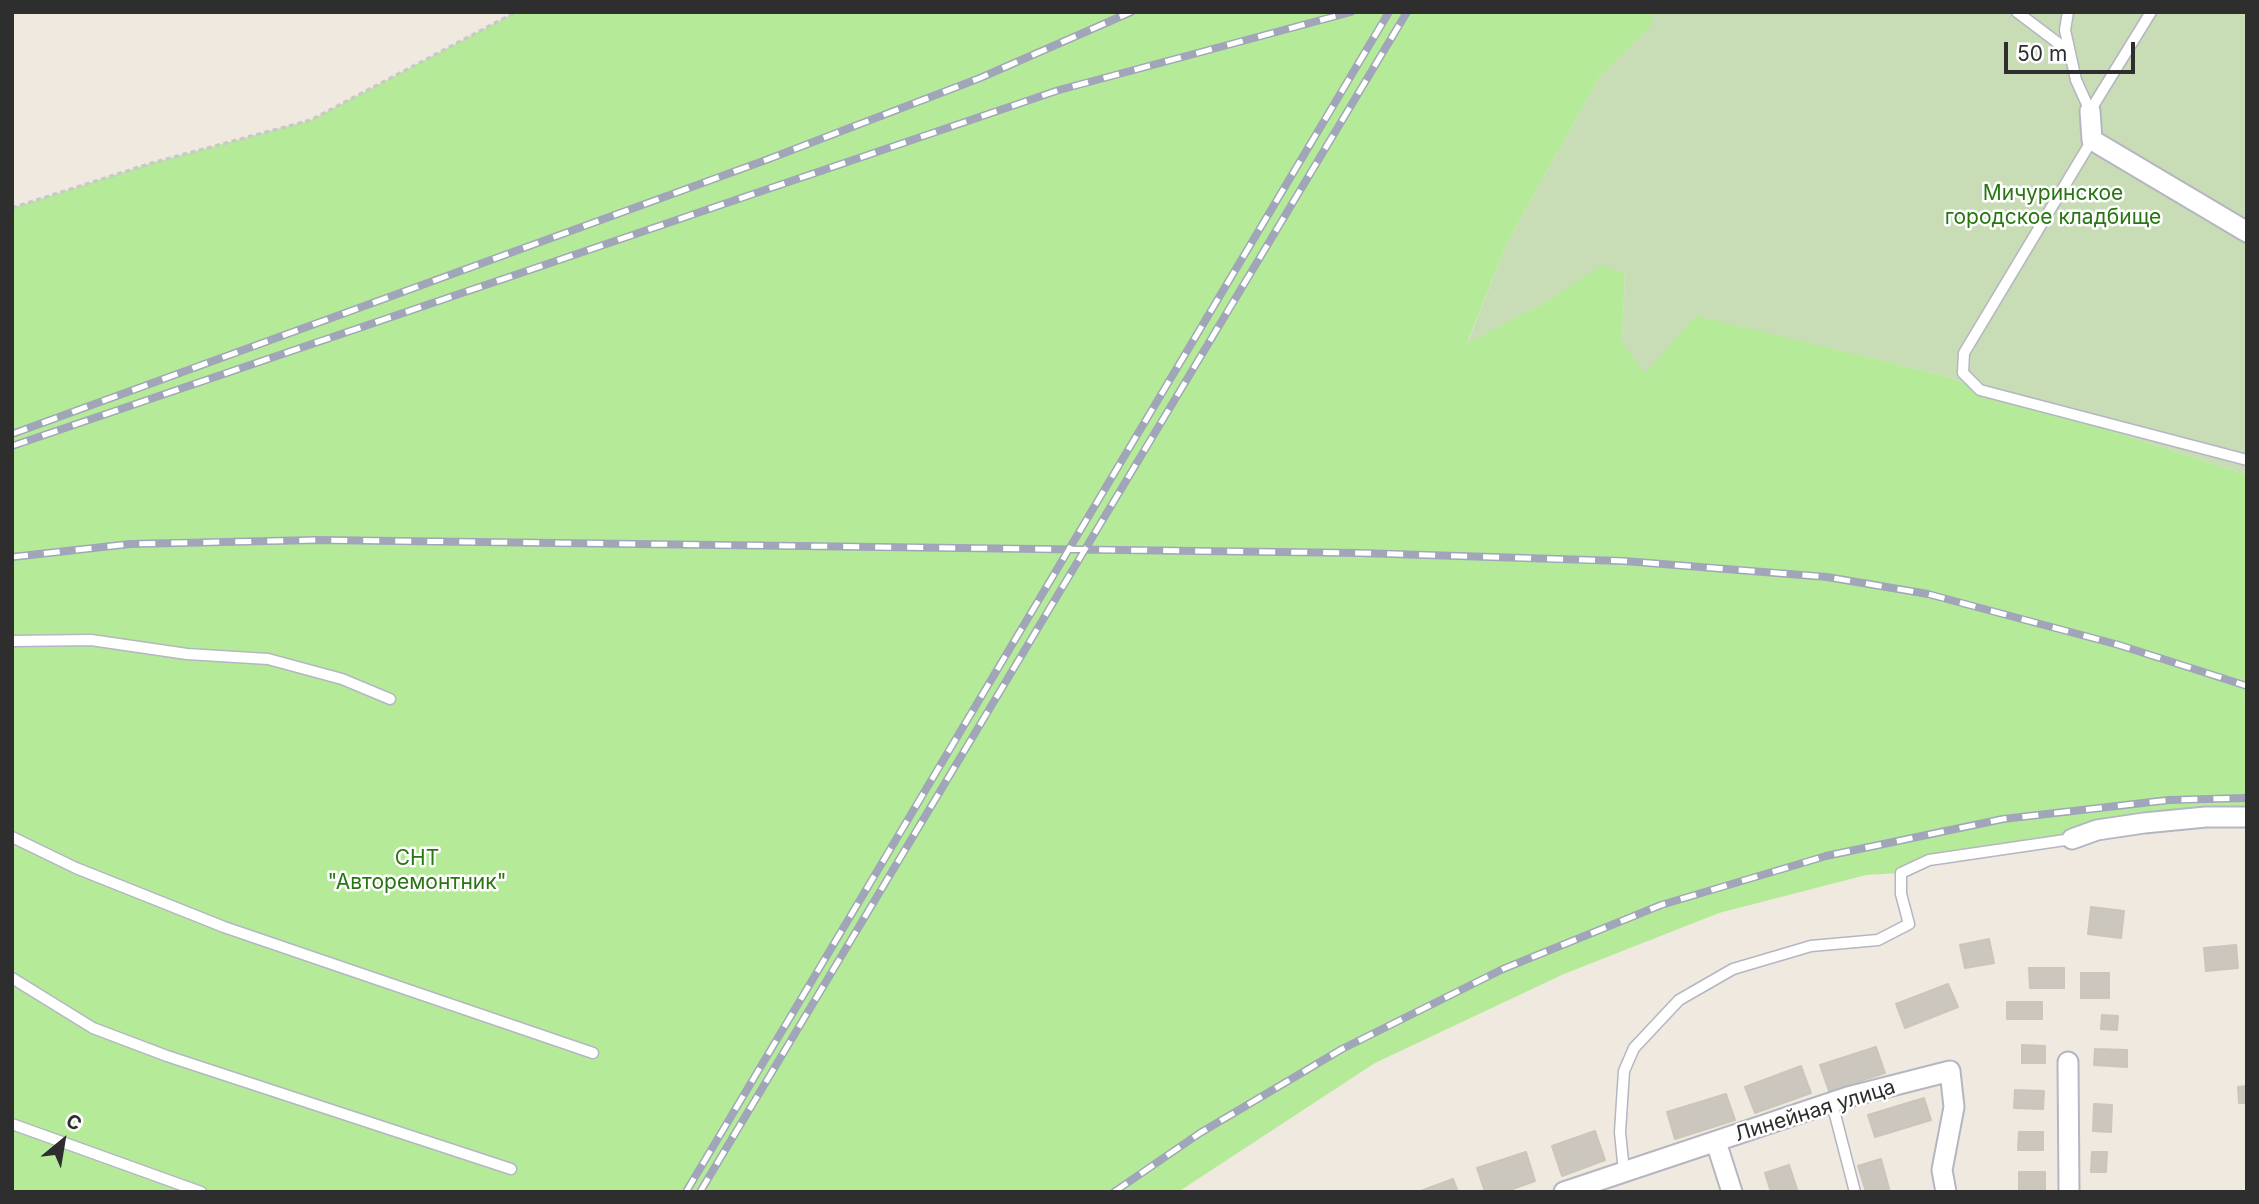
<!DOCTYPE html>
<html>
<head>
<meta charset="utf-8">
<style>
	body { margin:0 }
	#map { position:relative; width:2259px; height:1204px; overflow:hidden; background:#f0e9e0; font-family:Inter,sans-serif }
	canvas { display:block }
	.frame { position:absolute; inset:0; border:14px solid #2e2e2e; pointer-events:none }
	.north { position:absolute; left:28px; top:1106px; width:70px; height:70px; -webkit-text-stroke:5px #fff; paint-order:stroke; rotate:30deg; font-size:19px; font-weight:700; line-height:28px; text-align:center; color:#2e2e2e }
	.north::after { content:''; display:block; margin:auto; width:24px; height:32px; background:#2e2e2e; clip-path:polygon(50% 0,100% 100%,50% 72%,0 100%) }
	.scale { position:absolute; left:2004px; top:42px; width:131px; height:32px; box-sizing:border-box; border:4px solid #2e2e2e; border-top:0; padding-left:9px; font-size:21px; line-height:24px; white-space:nowrap; color:#2e2e2e; -webkit-text-stroke:5px #fff; paint-order:stroke }
</style>
</head>
<body>
<div id="map">
<canvas width="2259" height="1204"></canvas>
<div class="frame"></div>
<div class="north">С</div>
<div class="scale">50 m</div>
</div>
<script>
const g = document.querySelector('canvas').getContext('2d');
g.lineJoin = 'round';
function paint(path, color) { g.fillStyle = color; g.fill(path, 'evenodd'); }
const shape = rows => new Path2D(rows.map(r => 'M' + r).join(''));
function trace(path, color, width, dash) { g.strokeStyle = color; g.lineWidth = width; g.lineCap = dash ? 'butt' : 'round'; g.setLineDash(dash || []); g.stroke(path); }
function drawText(font, color, halo, rows, align = 'center') {
  g.font = font + ' Inter,sans-serif'; g.lineWidth = 5; g.setLineDash([]); g.textBaseline = 'middle'; g.strokeStyle = halo; g.fillStyle = color; for (const [text, x, y, turn = 0] of rows) {
    g.save(); g.translate(x, y); g.rotate((+turn || 0) * Math.PI / 180); g.textAlign = isNaN(turn) ? turn : align; if (halo) g.strokeText(text, 0, 0); g.fillText(text, 0, 0); g.restore();
  }
}
paint(shape([
	[516,12,1652,12,1653,25,1600,76,1506,245,1467,343,1547,301,1601,265,1625,273,1622,343,1696,315,1938,374,2247,475,2247,817,1929,860,1901,873,1866,875,1719,913,1564,974,1375,1063,1178,1192,12,1192,12,208,152,163,311,120]
]), '#b5eb98');
paint(shape([
	[1652,12,2247,12,2247,475,1938,374,1696,316,1645,374,1622,343,1625,273,1602,266,1547,301,1467,344,1506,245,1600,76,1652,25]
]), '#c8dcb5');
const building = shape([
	[2091,907,2124,911,2121,938,2088,934,2091,907],
	[1989,939,1994,963,1965,968,1960,945,1989,939],
	[2236,945,2238,968,2206,971,2204,948,2236,945],
	[2029,968,2064,968,2064,988,2030,988,2029,968],
	[2081,973,2109,973,2109,998,2081,998,2081,973],
	[1948,984,1958,1007,1905,1028,1896,1004,1948,984],
	[2007,1002,2042,1002,2042,1019,2007,1019,2007,1002],
	[2102,1015,2118,1016,2117,1030,2101,1029,2102,1015],
	[2022,1045,2045,1046,2045,1063,2022,1063,2022,1045],
	[1876,1047,1885,1073,1829,1091,1820,1065,1876,1047],
	[2095,1049,2127,1050,2127,1067,2094,1065,2095,1049],
	[1801,1066,1811,1093,1755,1113,1745,1087,1801,1066],
	[2247,1086,2247,1103,2239,1103,2238,1087,2247,1086],
	[2015,1090,2044,1091,2043,1109,2014,1108,2015,1090],
	[1726,1094,1735,1120,1675,1139,1667,1112,1726,1094],
	[1924,1098,1931,1120,1875,1137,1868,1115,1924,1098],
	[2094,1104,2112,1105,2111,1132,2093,1131,2094,1104],
	[1595,1131,1605,1160,1562,1176,1552,1146,1595,1131],
	[2019,1132,2043,1132,2043,1150,2018,1150,2019,1132],
	[1526,1152,1535,1181,1504,1192,1485,1192,1477,1168,1526,1152],
	[2092,1152,2107,1152,2106,1172,2091,1172,2092,1152],
	[1881,1159,1890,1192,1866,1192,1858,1166,1881,1159],
	[1789,1165,1798,1192,1771,1192,1765,1173,1789,1165],
	[2019,1172,2045,1172,2045,1192,2019,1192,2019,1172],
	[1453,1179,1458,1192,1418,1192,1453,1179]
]);
paint(building, '#cbc7be');
trace(building, '#ccc5b8', 2);
const service = shape([
	[2017,12,2070,52],
	[2068,12,2065,30,2076,80,2090,111],
	[2090,111,2151,12],
	[2092,140,1964,353,1963,373,1980,390,2247,460],
	[12,641,91,640,187,654,268,659,342,679,390,699],
	[12,837,76,868,224,927,593,1053],
	[12,978,93,1028,167,1056,511,1169],
	[1832,1103,1855,1192],
	[12,1124,201,1192],
	[1624,1172,1620,1132,1624,1071,1634,1048,1679,1000,1733,969,1811,946,1878,940,1909,924,1901,894,1901,873,1929,860,2072,839]
]);
const minor = shape([
	[2090,111,2092,140,2247,232],
	[2072,839,2097,830,2144,823,2206,817,2247,817],
	[2068,1062,2069,1192],
	[1716,1142,1732,1192],
	[1564,1192,1848,1097,1950,1071,1954,1107,1942,1170,1946,1192]
]);
trace(service, '#b4b6c2', 13);
trace(minor, '#b4b6c2', 23);
trace(shape([
	[12,208,152,163,311,120,516,12]
]), '#c9c9c9', 3.5, [5, 3.5]);
trace(service, '#fff', 10);
trace(minor, '#fff', 19);
const rail = shape([
	[12,434,766,160,980,78,1131,12],
	[12,446,1059,90,1351,12],
	[12,557,130,544,317,540,1359,553,1624,561,1827,577,1928,594,2119,645,2247,686],
	[686,1192,1389,12],
	[700,1192,1407,12],
	[1114,1192,1200,1133,1342,1049,1503,969,1661,905,1826,856,2003,819,2169,800,2247,798]
]);
trace(rail, '#a1a5ba', 8);
trace(rail, '#fff', 5, [16]);
drawText('21px', '#297514', '#fff', [
	["Мичуринское",2053,194],
	["городское кладбище",2053,218],
	["СНТ",417,859],
	["\"Авторемонтник\"",417,883]
]);
drawText('21px', '#2e2e2e', '#fff', [
	["Линейная улица",1815,1111,-17]
]);
</script>
</body>
</html>
